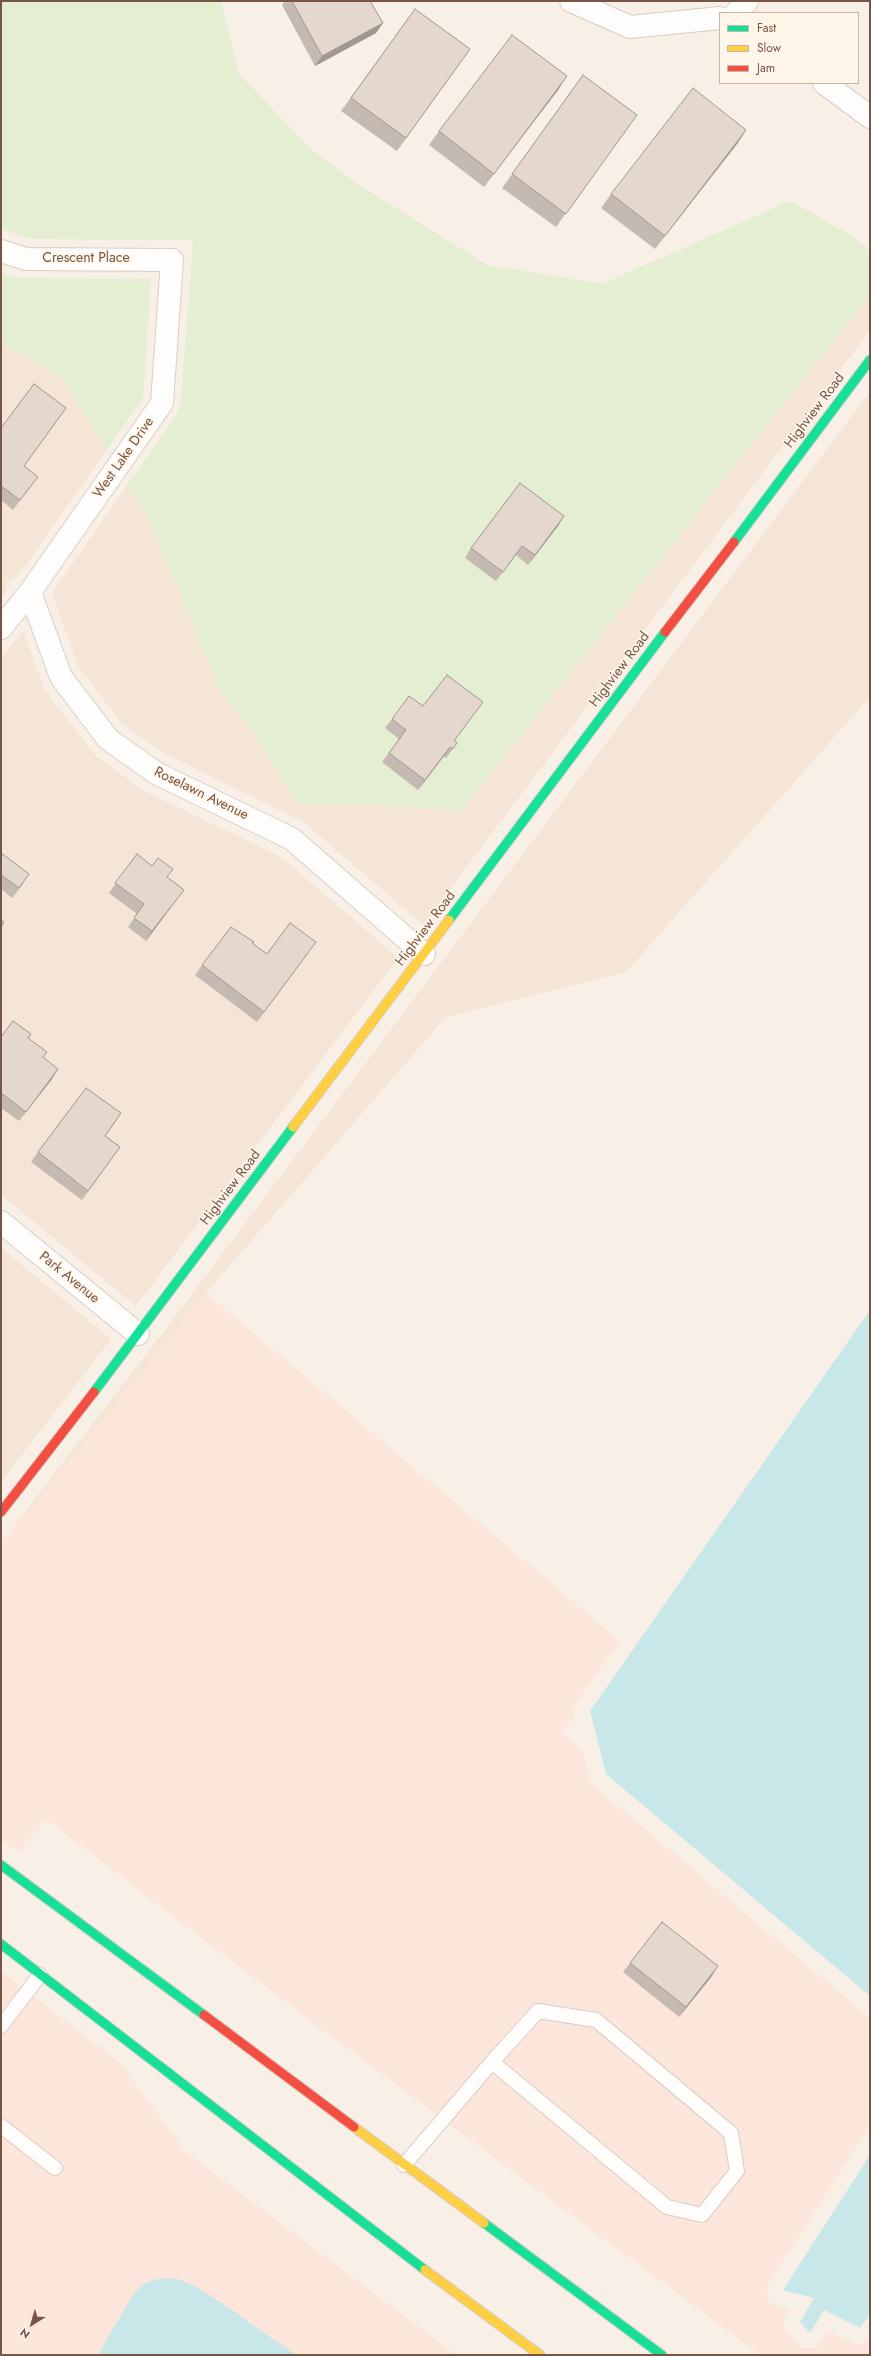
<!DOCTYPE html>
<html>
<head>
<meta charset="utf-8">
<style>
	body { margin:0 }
	#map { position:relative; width:871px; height:2356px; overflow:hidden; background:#f8f0e7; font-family:Jost,sans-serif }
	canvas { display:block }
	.frame { position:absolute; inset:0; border:2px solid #775546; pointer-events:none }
	.legend { position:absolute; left:719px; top:12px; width:140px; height:72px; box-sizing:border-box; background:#fff5e8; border:1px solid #c9b5a7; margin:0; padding:5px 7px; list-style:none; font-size:12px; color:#775546 }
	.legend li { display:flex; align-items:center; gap:8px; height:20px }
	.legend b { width:20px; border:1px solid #c9b5a7 }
	.north { position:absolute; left:12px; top:2304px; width:40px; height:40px; -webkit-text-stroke:3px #fff5e8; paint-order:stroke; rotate:217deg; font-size:11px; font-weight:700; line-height:16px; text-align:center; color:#775546 }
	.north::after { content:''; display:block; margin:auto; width:14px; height:18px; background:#775546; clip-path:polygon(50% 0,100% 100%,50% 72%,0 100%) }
</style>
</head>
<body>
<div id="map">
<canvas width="871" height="2356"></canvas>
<div class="frame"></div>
<ul class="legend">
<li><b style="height:5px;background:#16e098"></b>Fast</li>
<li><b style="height:5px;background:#ffcf43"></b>Slow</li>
<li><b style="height:5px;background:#f24e42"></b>Jam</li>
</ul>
<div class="north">N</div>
</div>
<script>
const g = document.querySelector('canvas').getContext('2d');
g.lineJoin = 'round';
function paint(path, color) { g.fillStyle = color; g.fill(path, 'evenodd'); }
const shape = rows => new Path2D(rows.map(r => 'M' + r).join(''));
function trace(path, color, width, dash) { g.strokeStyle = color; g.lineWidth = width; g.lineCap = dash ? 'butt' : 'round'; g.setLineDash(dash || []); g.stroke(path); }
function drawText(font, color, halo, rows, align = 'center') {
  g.font = font + ' Jost,sans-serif'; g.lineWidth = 3; g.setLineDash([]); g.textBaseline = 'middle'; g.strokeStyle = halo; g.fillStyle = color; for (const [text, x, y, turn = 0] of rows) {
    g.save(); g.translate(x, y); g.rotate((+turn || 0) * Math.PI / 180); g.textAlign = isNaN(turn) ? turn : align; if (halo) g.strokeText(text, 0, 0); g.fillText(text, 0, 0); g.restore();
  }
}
paint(shape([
	[870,295,870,330,423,925,305,823,167,755,122,724,78,666,52,593,128,484,149,518,219,688,252,731,290,792,301,805,374,804,461,811],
	[1,343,61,376,107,450,18,576,5,583,8,590,1,598],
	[870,392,870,697,626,972,446,1017,206,1293,26,1517,23,1514,165,1330],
	[23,631,45,691,96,756,146,792,280,856,398,958,136,1306,1,1195,1,658],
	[1,1248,111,1339,1,1482]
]), '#f4e5d7');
paint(shape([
	[206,1293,620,1641,577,1702,573,1713,574,1718,560,1732,582,1750,590,1780,595,1787,870,2018,870,2126,767,2286,767,2292,769,2301,777,2306,790,2310,784,2320,785,2330,801,2348,816,2348,829,2332,857,2345,870,2340,870,2355,760,2355,317,2026,47,1820,22,1847,20,1853,1,1839,1,1543,23,1514,26,1516],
	[1,1971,119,2062,186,2152,457,2355,1,2355]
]), '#fce6dc');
paint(shape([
	[1,1,221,1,239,74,312,150,359,185,487,265,602,284,790,201,846,232,870,250,870,295,461,811,374,804,301,805,290,792,252,731,219,688,149,518,128,484,177,414,181,402,193,240,31,239,1,229],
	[1,272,18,278,151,279,143,398,107,450,61,376,1,343]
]), '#e4eed0');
paint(shape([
	[870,1310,870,1996,606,1774,590,1711],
	[870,2155,870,2314,860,2328,824,2310,810,2333,800,2322,814,2298,783,2290],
	[174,2278,193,2285,220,2302,296,2355,98,2355,132,2296,143,2284,157,2279]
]), '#c8e7e8');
const lane = shape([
	[1,2026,40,1975],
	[1,2126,55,2168],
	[404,2165,492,2062,667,2207,702,2215,737,2171,731,2133,596,2020,538,2011,492,2062]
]);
const street = shape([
	[571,1,630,27,720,18],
	[736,13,747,1],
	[824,83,870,117],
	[1,251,26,259,172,260,162,403,30,592,1,628],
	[30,592,61,677,108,739,156,773,292,839,424,954],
	[1,1222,138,1334]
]);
const fast = shape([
	[734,542,870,360],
	[449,920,665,632],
	[94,1392,293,1127],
	[1,1865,204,2015],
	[1,1944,425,2270],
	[484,2223,662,2355]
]);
const slow = shape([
	[293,1127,449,920],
	[354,2127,484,2223],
	[425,2270,540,2355]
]);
const jam = shape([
	[665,632,734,542],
	[1,1512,94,1392],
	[204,2015,354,2127]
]);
trace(lane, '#d9cdc5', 16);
trace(street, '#d9cdc5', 24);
trace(fast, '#d8ccc3', 11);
trace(slow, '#d8ccc3', 11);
trace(jam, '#d8ccc3', 11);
trace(lane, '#fefdfb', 14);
trace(street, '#fefdfb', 22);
trace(fast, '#16e098', 9);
trace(slow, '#ffcf43', 9);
trace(jam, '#f24e42', 9);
paint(shape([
	[285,1,370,1,383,23,376,33,315,66,282,5],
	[415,9,470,49,397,151,341,111],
	[583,75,637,115,556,227,502,188],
	[567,76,558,90,484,187,429,145,439,131],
	[746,130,737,144,655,249,601,208,611,194],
	[66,408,24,466,38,477,13,510,1,500,1,428],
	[558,526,528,565,516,555,496,581,465,558,471,548],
	[392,719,454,742,457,743,446,758,444,756,418,790,382,762,399,739,385,728],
	[1,853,23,884,12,898,1,889],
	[137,854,167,877,177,899,146,941,128,927,137,914,109,893],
	[252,943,267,954,309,952,257,1022,195,975,202,965],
	[1,1037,43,1057,52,1079,19,1121,1,1108],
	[115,1123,105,1136,120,1147,82,1200,31,1162,38,1152],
	[630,1963,712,1976,679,2017,623,1972]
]), '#c4bab1');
paint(shape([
	[383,23,376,33,315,66,322,56],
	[567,76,558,90,484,187,494,174],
	[746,130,737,144,655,249,665,236],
	[564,516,558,526,528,565,535,555],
	[450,747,444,756,418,790,425,780],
	[184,890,177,899,146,941,152,931],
	[58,1069,52,1079,19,1121,26,1112],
	[718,1966,712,1976,679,2017,686,2007]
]), '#a09790');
const building = shape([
	[292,1,370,1,383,23,322,56,292,1],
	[415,9,470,49,406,138,351,98,415,9],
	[512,35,567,76,494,174,439,131,512,35],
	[583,75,637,115,566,214,512,174,583,75],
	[693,88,746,130,665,236,611,194,693,88],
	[34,384,66,408,24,466,38,477,20,500,1,486,1,428,34,384],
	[520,483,564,516,535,555,522,546,503,572,471,548,520,483],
	[447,675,483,702,454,741,457,743,453,749,450,747,425,780,389,753,406,730,392,719,409,696,423,706,447,675],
	[1,853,29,874,19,888,1,875,1,853],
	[137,854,152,866,158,858,173,869,167,877,184,890,152,931,134,918,144,904,115,883,137,854],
	[1,920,4,922,1,927,1,920],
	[290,923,316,942,264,1012,202,965,231,927,254,942,252,943,267,954,290,923],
	[13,1021,31,1034,28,1038,47,1052,43,1057,58,1069,26,1112,1,1093,1,1037,13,1021],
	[86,1088,121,1113,105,1136,120,1147,88,1191,38,1152,86,1088],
	[662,1922,718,1966,686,2007,630,1963,662,1922]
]);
paint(building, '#e4d8ce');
trace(building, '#a09790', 1);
drawText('14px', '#775546', '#fff5e8', [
	["Crescent Place",86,259],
	["Highview Road",815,411,-53],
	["West Lake Drive",124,458,-55],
	["Highview Road",620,670,-53],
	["Roselawn Avenue",201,794,26],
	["Highview Road",426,929,-53],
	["Highview Road",231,1188,-53],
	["Park Avenue",69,1278,39]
]);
</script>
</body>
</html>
